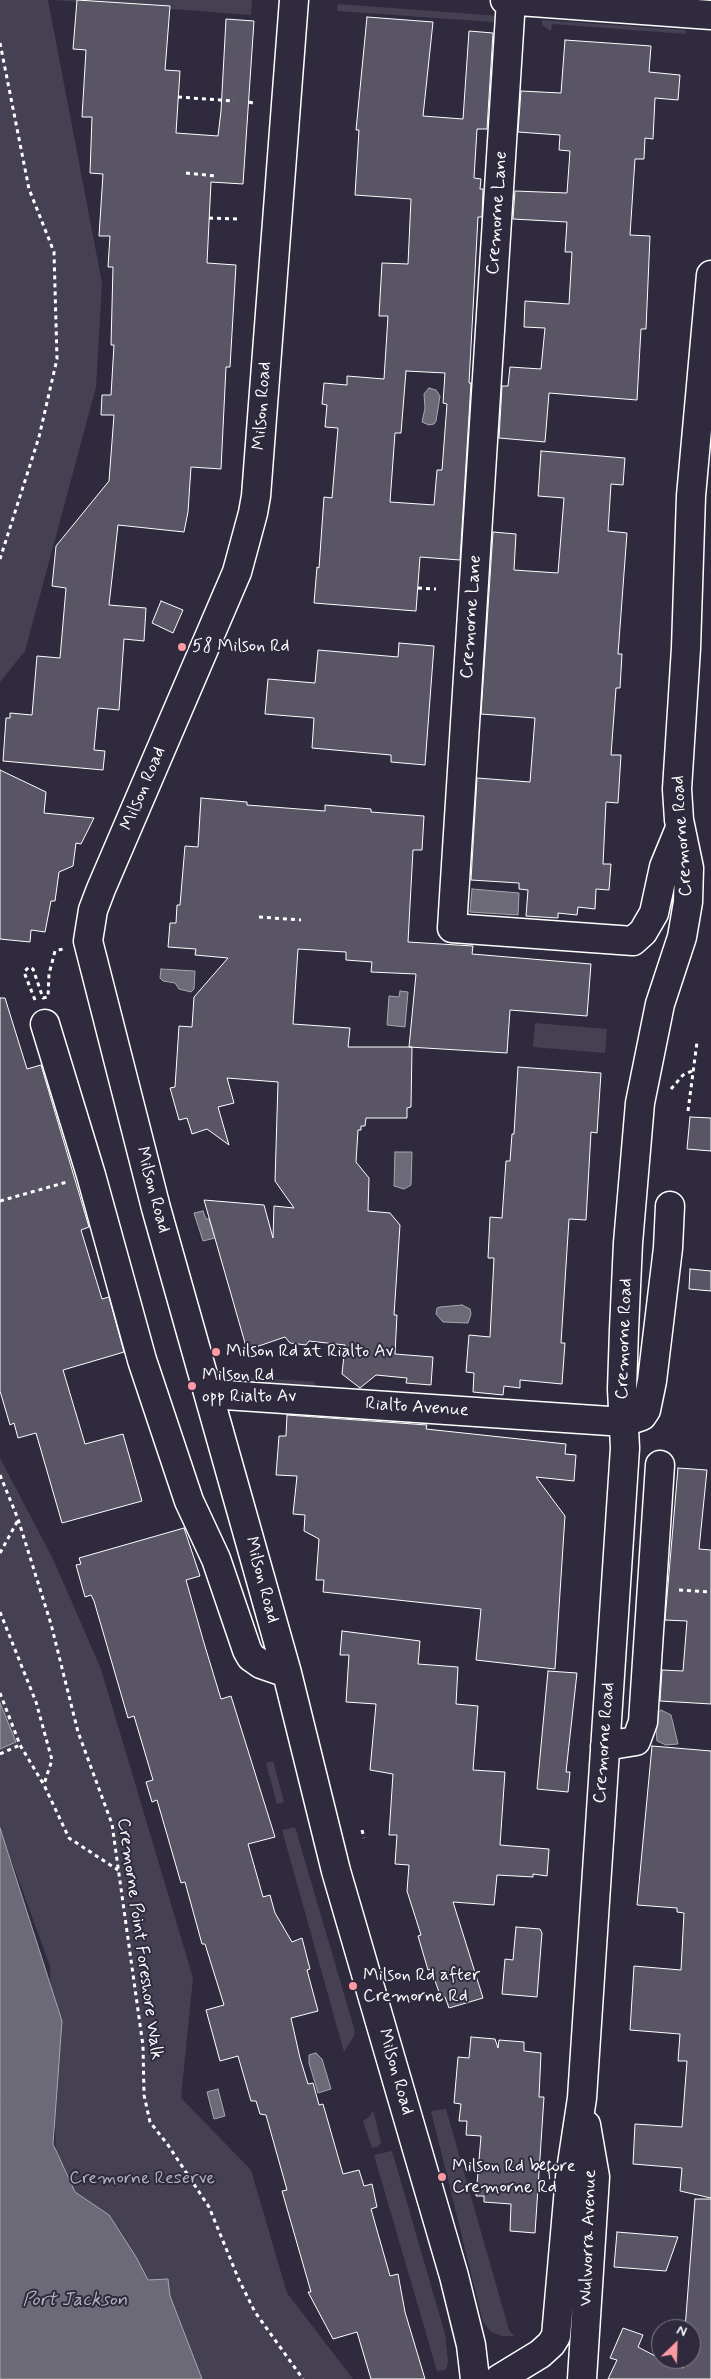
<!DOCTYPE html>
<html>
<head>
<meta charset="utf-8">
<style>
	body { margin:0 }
	#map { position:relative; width:711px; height:2379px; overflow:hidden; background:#2f2a3d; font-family:Mynerve,sans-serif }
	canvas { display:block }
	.north { position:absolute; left:651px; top:2319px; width:50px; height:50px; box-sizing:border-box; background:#2f2a3d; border:1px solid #827f8b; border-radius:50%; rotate:24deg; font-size:14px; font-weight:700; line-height:20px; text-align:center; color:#fff }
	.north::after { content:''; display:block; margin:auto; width:18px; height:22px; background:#ff9aa2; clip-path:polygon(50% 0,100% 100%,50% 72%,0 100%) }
</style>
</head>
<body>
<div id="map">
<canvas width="711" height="2379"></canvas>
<div class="north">N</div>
</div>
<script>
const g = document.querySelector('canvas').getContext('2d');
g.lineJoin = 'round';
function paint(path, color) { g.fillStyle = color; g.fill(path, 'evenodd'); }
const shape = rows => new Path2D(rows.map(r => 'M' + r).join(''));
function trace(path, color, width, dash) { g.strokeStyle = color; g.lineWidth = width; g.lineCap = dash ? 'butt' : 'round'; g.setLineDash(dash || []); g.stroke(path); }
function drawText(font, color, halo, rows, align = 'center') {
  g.font = font + ' Mynerve,sans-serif'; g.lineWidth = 4; g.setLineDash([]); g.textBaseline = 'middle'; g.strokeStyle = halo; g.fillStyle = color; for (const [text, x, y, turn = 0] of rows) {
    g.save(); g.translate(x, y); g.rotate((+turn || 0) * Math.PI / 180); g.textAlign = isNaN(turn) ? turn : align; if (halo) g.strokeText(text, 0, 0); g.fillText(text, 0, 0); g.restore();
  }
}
paint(shape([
	[0,0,48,0,102,283,96,387,25,651,0,682],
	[53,0,252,0,251,15],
	[338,4,499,16,499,19,494,22,337,11],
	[542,20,686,30,686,34,552,24,551,31,542,25],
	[535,1023,607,1029,605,1053,533,1047],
	[248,1377,315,1382,314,1388,253,1383],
	[0,1458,54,1561,101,1669,193,1978,181,2098,251,2170,287,2293,353,2379,188,2379,58,2217,50,1966,0,1829],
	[273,1761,284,1802,277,1804,266,1763],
	[295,1827,354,2028,355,2034,344,2052,282,1830],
	[446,2109,509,2330,514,2336,502,2336,491,2332,483,2322,431,2111],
	[373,2110,381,2142,379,2146,372,2148,363,2121,370,2116],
	[392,2151,445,2334,448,2362,446,2370,437,2371,374,2155]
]), '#464152');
const water = shape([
	[429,388,436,390,440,396,436,421,434,424,429,425,422,422,425,408,424,394,429,388],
	[472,889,519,893,518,915,470,912,472,889],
	[161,969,195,971,194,989,191,992,179,989,175,983,163,981,160,978,161,969],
	[400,991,408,992,405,1027,387,1025,389,996,399,997,400,991],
	[395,1152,412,1152,411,1185,404,1189,394,1186,395,1152],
	[203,1211,206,1219,209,1219,215,1238,203,1241,194,1213,203,1211],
	[462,1305,470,1309,471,1314,468,1323,443,1322,436,1314,437,1308,440,1307,462,1305],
	[0,1703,16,1742,0,1749,0,1703],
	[661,1710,671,1715,678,1744,666,1745,657,1741,655,1716,661,1710],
	[0,1828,62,2021,53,2144,75,2192,109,2215,136,2257,148,2280,168,2279,170,2296,202,2379,0,2379,0,1828],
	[316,2053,322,2059,331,2089,318,2093,309,2063,309,2055,316,2053],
	[218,2089,225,2116,214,2119,207,2092,218,2089]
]);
paint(water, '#6d6a77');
trace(water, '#a7a6ad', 1);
const building = shape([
	[77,0,170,6,165,70,180,71,176,133,218,136,221,111,226,19,254,21,243,184,211,182,207,263,236,265,230,367,226,367,221,469,191,467,188,512,184,532,118,525,109,605,146,608,144,641,124,639,119,710,98,708,94,750,105,751,103,770,3,761,6,718,10,718,10,713,32,715,37,656,60,658,66,588,52,586,56,546,109,481,114,415,101,415,102,395,111,395,114,345,111,345,113,267,108,267,110,236,99,236,103,174,90,173,92,117,82,117,86,50,73,49,77,0],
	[367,17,433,22,423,116,463,119,469,31,493,33,487,129,477,129,474,178,481,179,480,189,483,189,482,217,478,217,469,383,471,383,460,560,420,557,416,611,314,603,317,567,319,568,324,497,332,498,338,428,325,427,327,405,322,404,324,383,347,385,347,376,384,379,388,316,379,316,382,263,408,264,411,199,355,195,359,130,356,130,367,17],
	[406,371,445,373,443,403,447,404,442,470,437,470,434,505,390,502,395,433,401,433,406,371],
	[565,40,651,46,649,72,680,75,678,100,655,98,653,139,645,138,644,159,635,159,630,235,650,236,646,329,641,329,637,400,549,393,545,442,499,438,502,386,508,386,510,367,541,369,545,328,524,327,525,301,569,304,572,252,565,252,567,222,513,219,515,191,567,193,570,151,559,150,560,135,518,132,521,91,561,93,565,40],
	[541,451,625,458,623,485,611,484,608,531,627,533,618,654,622,654,620,688,616,688,611,755,621,755,618,803,606,802,603,864,611,864,609,890,596,889,595,909,578,907,577,915,558,913,558,918,526,916,528,890,519,889,519,883,471,880,477,778,530,782,535,718,481,714,493,532,516,534,514,570,558,573,564,498,538,496,541,451],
	[161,601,183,610,173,633,152,623,161,601],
	[399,643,434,646,425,765,391,762,391,755,312,748,314,718,265,714,268,679,315,683,318,650,398,657,399,643],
	[0,770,46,792,44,813,94,818,81,844,76,843,73,866,59,872,55,901,51,901,45,932,31,930,30,942,0,939,0,770],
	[201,798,247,802,247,805,325,811,325,805,371,809,371,812,424,816,422,850,413,850,408,942,473,946,472,954,591,964,587,1016,510,1010,507,1053,409,1047,416,974,371,972,372,962,346,960,346,952,298,949,293,1024,350,1028,348,1047,412,1047,411,1107,407,1108,407,1118,366,1118,365,1126,361,1126,361,1130,358,1130,356,1162,369,1178,368,1211,390,1213,400,1225,394,1315,397,1315,395,1354,433,1357,431,1385,406,1383,407,1378,376,1375,360,1388,342,1374,345,1345,309,1341,306,1345,290,1343,285,1337,247,1350,204,1200,264,1205,273,1238,274,1206,294,1208,275,1181,278,1082,227,1078,234,1103,218,1107,229,1145,207,1129,192,1134,187,1118,179,1120,170,1088,175,1087,179,1026,192,1027,194,997,228,958,195,955,196,949,168,947,170,923,176,923,177,905,180,905,185,846,198,847,201,798],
	[0,998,5,998,27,1069,41,1065,89,1227,81,1230,102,1299,109,1297,124,1352,63,1370,85,1444,123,1434,142,1501,62,1523,36,1433,18,1438,14,1423,10,1425,0,1391,0,998],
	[518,1067,601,1073,597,1133,591,1132,586,1220,569,1219,561,1343,565,1343,562,1384,520,1380,520,1388,504,1386,503,1395,473,1392,474,1373,466,1372,469,1335,490,1337,494,1258,488,1258,490,1217,502,1218,506,1161,510,1161,512,1134,514,1134,518,1067],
	[690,1117,711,1118,711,1151,687,1149,690,1117],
	[690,1269,711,1271,711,1291,689,1289,690,1269],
	[287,1415,427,1425,426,1429,566,1444,565,1454,576,1455,574,1481,536,1477,565,1516,555,1669,476,1660,481,1609,323,1592,324,1580,316,1580,319,1539,304,1531,305,1515,293,1514,297,1476,276,1475,279,1436,286,1436,287,1415],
	[678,1468,707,1470,699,1549,711,1550,711,1704,660,1701,662,1670,683,1671,687,1621,665,1620,678,1468],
	[184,1528,200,1576,186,1580,204,1643,221,1699,231,1696,275,1837,248,1844,263,1897,270,1895,275,1913,292,1942,302,1938,310,1969,307,1970,318,2011,291,2018,300,2058,308,2084,313,2083,319,2105,323,2104,343,2174,359,2170,364,2186,372,2184,377,2207,371,2209,390,2276,398,2274,405,2312,425,2379,371,2379,357,2332,333,2339,308,2292,311,2292,282,2191,287,2190,266,2115,260,2114,256,2101,251,2101,238,2056,220,2061,206,2010,224,2005,205,1944,202,1944,185,1882,181,1883,157,1800,152,1802,146,1782,153,1780,134,1716,128,1718,94,1601,91,1595,85,1597,76,1565,81,1564,79,1558,184,1528],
	[342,1631,420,1641,418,1664,458,1667,456,1704,478,1706,473,1770,505,1772,500,1845,549,1849,547,1876,533,1874,533,1877,497,1875,494,1905,453,1902,483,1998,449,2008,445,1997,441,1998,431,1969,428,1970,418,1936,421,1935,407,1891,409,1865,395,1864,397,1835,389,1835,393,1774,370,1770,376,1704,346,1702,349,1655,340,1655,342,1631],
	[548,1671,577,1673,566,1772,570,1772,568,1792,537,1789,548,1671],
	[652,1746,711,1751,711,2198,680,2191,682,2168,633,2164,635,2124,682,2127,687,2061,678,2061,680,2034,630,2030,634,1966,681,1970,684,1913,677,1912,677,1908,637,1905,652,1746],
	[516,1927,540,1929,542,1933,537,1997,502,1994,505,1959,513,1960,516,1927],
	[471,2037,495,2039,498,2048,499,2040,524,2042,524,2051,541,2053,539,2097,544,2097,535,2233,510,2231,511,2204,484,2202,484,2196,476,2196,481,2136,466,2135,467,2121,459,2121,461,2104,454,2103,458,2057,469,2058,471,2037],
	[695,2199,711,2199,711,2379,608,2379,617,2360,610,2358,623,2328,643,2335,638,2347,661,2359,683,2368,683,2359,691,2359,691,2329,685,2329,695,2199],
	[617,2232,678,2237,666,2271,614,2267,617,2232]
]);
paint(building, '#595564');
trace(building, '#fff', 1);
const minor = shape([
	[294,0,256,496,253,513,237,572,101,889,93,910,88,941,156,1208,287,1673,336,1871,454,2276,471,2345,475,2379],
	[505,0,711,15],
	[511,0,452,928,633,941,643,932,654,913,664,867,680,828],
	[45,1024,91,1175,142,1360,189,1501,216,1559,247,1650,251,1657,261,1664,287,1673],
	[210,1394,624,1422,642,1416,646,1410,652,1381,668,1248,670,1206],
	[605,1746,636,1741,643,1722,660,1465],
	[499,2379,540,2354,551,2344,556,2336,570,2177,582,2098,625,1448,622,1389,624,1330,628,1243,640,1103,660,1004,682,937,688,902,689,868,679,820,677,789,686,648,691,496,711,275],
	[582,2379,595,2177,586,2125]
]);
trace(minor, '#fff', 31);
trace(shape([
	[0,43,29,189,54,252,57,359,39,437,0,559],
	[178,97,234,101],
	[249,102,253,103],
	[186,173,216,176],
	[209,218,239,219],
	[418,588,436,589],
	[259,917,301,920],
	[35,1000,24,972,29,967,33,969,43,998,48,997,49,974,55,951,63,949],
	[671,1089,683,1075,692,1071],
	[688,1111,697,1042],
	[0,1201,67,1182],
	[0,1475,18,1519,51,1624,78,1732,112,1824,143,2046,144,2095,150,2122,168,2145,209,2207,239,2280,255,2312,303,2379],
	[0,1553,18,1520],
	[679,1590,711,1592],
	[0,1612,36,1702,52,1760,44,1784],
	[0,1693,20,1745,44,1785,69,1838,118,1870],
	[0,1754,20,1745],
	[362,1830,364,1838]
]), '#fff', 3, [4, 4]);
trace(minor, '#2f2a3d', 28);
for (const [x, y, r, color] of [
	[182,647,5,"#ff9aa2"],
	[216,1352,5,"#ff9aa2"],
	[192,1386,5,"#ff9aa2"],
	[353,1986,5,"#ff9aa2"],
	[442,2177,5,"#ff9aa2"]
]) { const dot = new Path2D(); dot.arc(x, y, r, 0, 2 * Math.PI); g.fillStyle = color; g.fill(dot); trace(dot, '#2f2a3d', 2); }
drawText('18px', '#fff', '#2f2a3d', [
	["Cremorne Lane",498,213,-86],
	["Milson Road",263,406,-86],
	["Cremorne Lane",472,617,-86],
	["Milson Road",144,789,-67],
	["Cremorne Road",683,836,-94],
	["Milson Road",152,1190,75],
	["Cremorne Road",625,1339,-88],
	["Rialto Avenue",417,1408,4],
	["Milson Road",261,1580,75],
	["Cremorne Road",605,1743,-86],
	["Cremorne Point Foreshore Walk",139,1939,82],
	["Milson Road",395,2072,74],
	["Wulworra Avenue",589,2238,-88]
]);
drawText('18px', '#fff', '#2f2a3d', [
	["58 Milson Rd",192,647],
	["Milson Rd at Rialto Av",226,1352],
	["Milson Rd",202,1376],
	["opp Rialto Av",202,1397],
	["Milson Rd after",363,1976],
	["Cremorne Rd",363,1997],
	["Milson Rd before",452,2167],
	["Cremorne Rd",452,2188]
], 'left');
drawText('18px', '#b5b3ba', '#2f2a3d', [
	["Cremorne Reserve",142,2179]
]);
drawText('italic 19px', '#b6b4bb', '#2f2a3d', [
	["Port Jackson",75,2301]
]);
</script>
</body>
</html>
